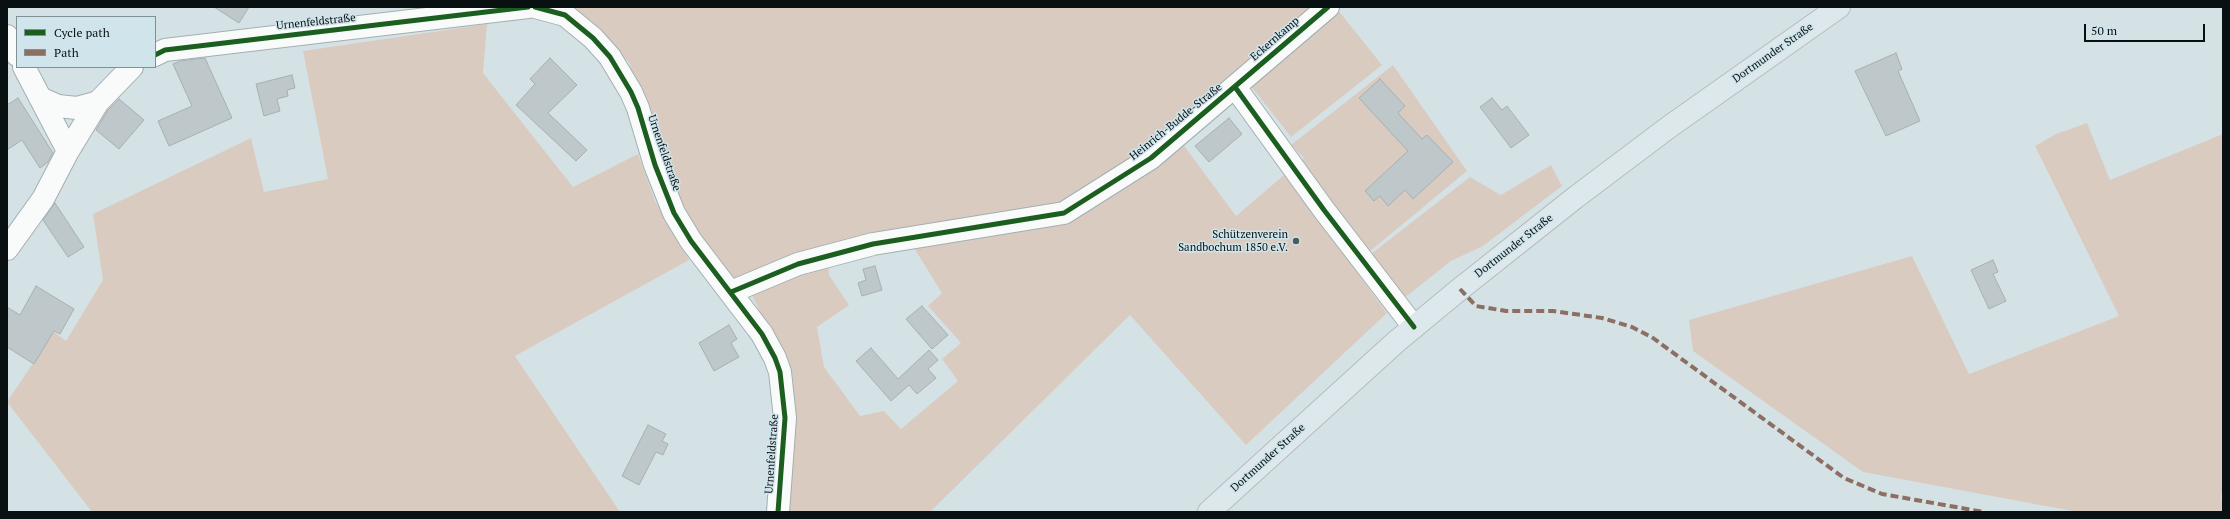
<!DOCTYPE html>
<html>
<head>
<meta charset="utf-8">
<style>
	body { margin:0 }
	#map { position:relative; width:2230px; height:519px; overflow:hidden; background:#d5e2e5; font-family:"PT Serif",serif }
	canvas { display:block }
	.frame { position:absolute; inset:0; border:8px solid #091012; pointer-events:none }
	.legend { position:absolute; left:16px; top:16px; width:140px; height:52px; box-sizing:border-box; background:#cfe5eb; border:1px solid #809094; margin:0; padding:5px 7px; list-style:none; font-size:12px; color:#091012 }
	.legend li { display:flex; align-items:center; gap:8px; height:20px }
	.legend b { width:20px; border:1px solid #809094 }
	.scale { position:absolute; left:2084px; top:24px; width:121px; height:18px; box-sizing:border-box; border:2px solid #091012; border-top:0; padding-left:5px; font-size:12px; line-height:14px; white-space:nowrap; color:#091012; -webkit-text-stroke:3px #cfe5eb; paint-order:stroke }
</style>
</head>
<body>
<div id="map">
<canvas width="2230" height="519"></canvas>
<div class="frame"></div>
<ul class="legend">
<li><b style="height:5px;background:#1b5e20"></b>Cycle path</li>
<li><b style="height:5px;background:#8d6e63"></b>Path</li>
</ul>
<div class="scale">50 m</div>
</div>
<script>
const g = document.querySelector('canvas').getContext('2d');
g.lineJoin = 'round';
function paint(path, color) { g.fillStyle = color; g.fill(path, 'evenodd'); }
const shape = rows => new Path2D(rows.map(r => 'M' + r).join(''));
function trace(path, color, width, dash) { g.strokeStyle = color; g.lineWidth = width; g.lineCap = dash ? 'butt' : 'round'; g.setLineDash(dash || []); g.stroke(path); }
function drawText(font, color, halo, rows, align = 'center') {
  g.font = font + ' "PT Serif",serif'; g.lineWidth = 3; g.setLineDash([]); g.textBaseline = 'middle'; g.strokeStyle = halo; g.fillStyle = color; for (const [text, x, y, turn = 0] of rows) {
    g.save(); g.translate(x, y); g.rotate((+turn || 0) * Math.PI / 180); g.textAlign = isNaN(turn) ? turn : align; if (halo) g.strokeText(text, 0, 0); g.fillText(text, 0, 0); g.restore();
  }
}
paint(shape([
	[569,7,1316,7,1147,151,1060,208,737,280,730,277,701,243,665,181,629,62],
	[1338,10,1382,65,1291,137,1247,81],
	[487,24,483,73,573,187,638,154,655,201,689,260,515,356,620,512,92,512,7,402,54,332,66,341,103,280,93,214,251,138,264,192,328,179,303,51],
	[1393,65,1467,171,1352,266,1387,313,1246,445,1130,315,930,512,784,512,792,379,750,291,828,261,829,275,849,305,817,327,824,367,860,416,884,411,901,429,958,381,942,359,961,343,928,306,942,293,911,243,1044,223,1182,143,1236,216,1304,158,1291,145],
	[2087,123,2110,180,2223,134,2223,494,2221,494,2223,512,2078,512,1863,472,1693,351,1689,320,1912,256,1969,374,2119,316,2035,146,2056,134],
	[1551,165,1562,186,1483,246,1451,261,1403,299,1371,254,1470,177,1501,195]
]), '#dacbc1');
const building = shape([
	[214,7,249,7,239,23,214,7],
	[1896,53,1902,69,1898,71,1920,121,1886,136,1855,71,1896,53],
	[205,58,232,118,169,146,158,121,192,106,173,64,180,61,205,58],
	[550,58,577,85,548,113,587,150,576,161,516,105,535,84,530,79,550,58],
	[292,75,295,88,287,90,288,96,277,99,280,111,264,116,256,84,292,75],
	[1380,79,1405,106,1398,113,1422,139,1427,135,1453,162,1413,199,1405,190,1388,206,1380,196,1374,201,1365,191,1408,151,1359,98,1380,79],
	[18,98,53,153,47,163,40,168,22,140,7,150,7,105,18,98],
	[1492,98,1502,110,1507,106,1529,135,1511,148,1480,107,1492,98],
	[119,99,144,120,119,149,96,130,108,110,119,99],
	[1229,118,1242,134,1209,162,1195,146,1229,118],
	[55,203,84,247,68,257,43,220,55,203],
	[1993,260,1998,272,1993,274,2006,301,1989,309,1971,270,1993,260],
	[875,266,882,290,862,296,858,283,866,280,863,269,875,266],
	[36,286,74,309,60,334,54,331,34,364,7,347,7,307,20,315,36,286],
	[922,306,948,335,932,349,906,319,922,306],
	[729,325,737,339,731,343,739,357,714,371,699,343,729,325],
	[871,348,898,379,929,350,938,360,928,369,936,378,917,394,909,385,891,401,856,361,871,348],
	[648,425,666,434,662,441,668,444,663,455,656,452,639,485,622,476,648,425]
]);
paint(building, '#bec8cb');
trace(building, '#a6afb2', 1);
const minor = shape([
	[535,7,565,15,593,38,610,57,631,92,638,108,655,165,674,213,691,241,762,334,775,358,780,372,785,418,778,512],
	[7,36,17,55],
	[155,55,165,50,528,7],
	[24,67,68,151],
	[1235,87,1324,210,1414,327],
	[40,98,58,106,77,108,98,102,132,67],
	[7,249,43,199,68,151,98,102],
	[731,292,798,264,873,244,1064,213,1151,158,1328,7]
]);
const major = shape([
	[1209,512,1397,341,1460,289,1576,197,1669,127,1839,7]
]);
trace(minor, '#a4aeb1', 24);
trace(major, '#b6bcbd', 24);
trace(minor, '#f9fbfb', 22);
trace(major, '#dce8eb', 22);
trace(shape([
	[1460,289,1476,306,1506,311,1553,311,1602,318,1632,327,1653,338,1844,478,1882,494,1984,512]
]), '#8d6e63', 4, [8, 4]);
trace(shape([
	[535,7,565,15,593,38,610,57,631,92,638,108,655,165,674,213,691,241,762,334,775,358,780,372,785,418,778,512],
	[155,55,165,50,528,7],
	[1235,87,1324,210,1414,327],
	[731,292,798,264,873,244,1064,213,1151,158,1328,7]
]), '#1b5e20', 5);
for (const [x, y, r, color] of [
	[1296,241,4,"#505a5c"]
]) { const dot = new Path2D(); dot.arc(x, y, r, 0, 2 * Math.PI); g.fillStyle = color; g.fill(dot); trace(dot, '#cfe5eb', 1.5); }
drawText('11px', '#091012', '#cfe5eb', [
	["Urnenfeldstraße",316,22,-6],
	["Eckernkamp",1275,39,-41],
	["Dortmunder Straße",1773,53,-35],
	["Heinrich-Budde-Straße",1176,122,-39],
	["Urnenfeldstraße",664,153,71],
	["Dortmunder Straße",1514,246,-38],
	["Urnenfeldstraße",772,454,-86],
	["Dortmunder Straße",1268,458,-42]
]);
drawText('11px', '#091012', '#cfe5eb', [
	["Schützenverein",1288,235],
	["Sandbochum 1850 e.V.",1288,248]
], 'right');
</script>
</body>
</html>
